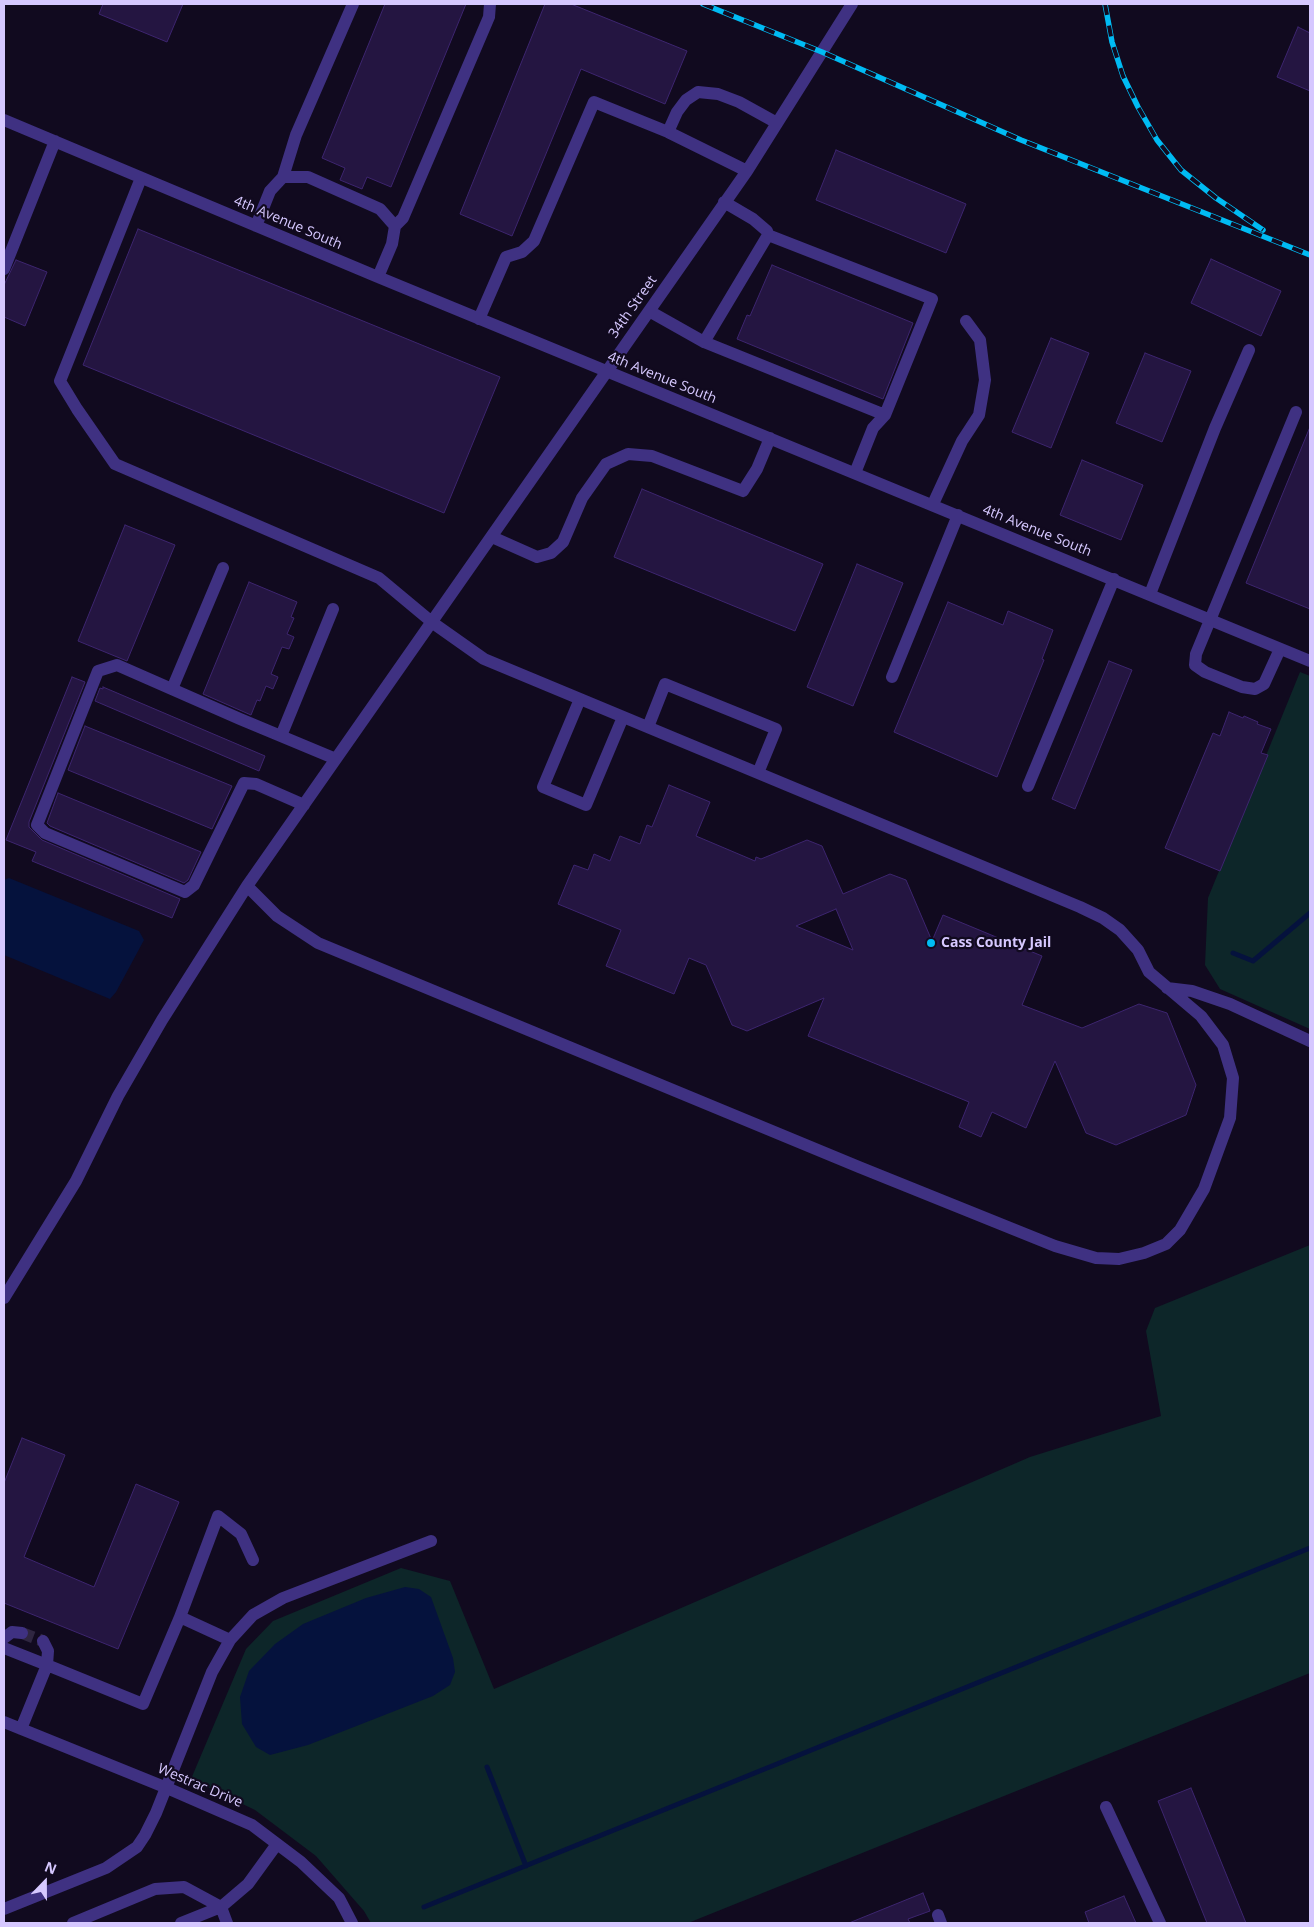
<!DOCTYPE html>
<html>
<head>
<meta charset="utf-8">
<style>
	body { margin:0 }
	#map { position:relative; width:1314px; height:1927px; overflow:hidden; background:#110a1f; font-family:"Open Sans",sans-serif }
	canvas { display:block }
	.frame { position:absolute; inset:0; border:5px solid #d6c8ff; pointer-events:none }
	.north { position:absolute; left:20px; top:1857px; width:50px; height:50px; -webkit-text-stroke:4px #110a1f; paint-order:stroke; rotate:22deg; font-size:14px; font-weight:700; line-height:20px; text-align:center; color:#d6c8ff }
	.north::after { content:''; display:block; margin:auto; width:18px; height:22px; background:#d6c8ff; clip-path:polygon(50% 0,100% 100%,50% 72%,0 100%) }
</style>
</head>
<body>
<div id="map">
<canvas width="1314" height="1927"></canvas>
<div class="frame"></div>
<div class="north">N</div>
</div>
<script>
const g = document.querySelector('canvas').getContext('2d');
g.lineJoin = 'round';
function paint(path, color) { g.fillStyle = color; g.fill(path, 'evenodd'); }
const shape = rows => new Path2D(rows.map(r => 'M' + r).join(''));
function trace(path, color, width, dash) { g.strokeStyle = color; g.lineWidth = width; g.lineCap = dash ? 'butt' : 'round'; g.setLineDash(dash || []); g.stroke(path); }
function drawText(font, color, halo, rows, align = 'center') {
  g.font = font + ' "Open Sans",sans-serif'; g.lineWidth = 4.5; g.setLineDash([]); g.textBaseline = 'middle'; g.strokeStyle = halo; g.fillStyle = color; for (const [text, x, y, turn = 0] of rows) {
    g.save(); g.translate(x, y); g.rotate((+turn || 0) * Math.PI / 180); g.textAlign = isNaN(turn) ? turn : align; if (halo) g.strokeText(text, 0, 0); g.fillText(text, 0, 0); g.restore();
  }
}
paint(shape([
	[1300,672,1310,676,1310,1029,1220,989,1205,965,1208,898],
	[1310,1245,1310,1673,688,1923,371,1923,364,1911,316,1856,255,1810,191,1779,246,1649,273,1621,401,1568,450,1581,494,1689,1030,1457,1161,1416,1146,1331,1155,1308]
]), '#0d2629');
paint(shape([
	[9,878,139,931,144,940,116,992,110,999,4,955,4,880],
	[405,1587,419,1589,431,1597,453,1658,455,1672,450,1685,433,1696,308,1745,270,1755,256,1747,242,1724,240,1697,249,1671,275,1644,303,1624,366,1598]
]), '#05123d');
trace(shape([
	[1233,953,1253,961,1310,913],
	[487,1767,526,1866],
	[424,1907,1310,1548]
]), '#05123d', 5);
const building = shape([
	[103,4,183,4,167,42,99,14,103,4],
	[385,4,466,4,391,187,367,177,362,189,340,180,345,168,322,158,385,4],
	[545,4,571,4,687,51,665,104,581,69,512,236,460,214,545,4],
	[1298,27,1310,33,1310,91,1277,77,1298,27],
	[836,150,966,204,946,253,816,200,836,150],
	[138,229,500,377,444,513,83,365,138,229],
	[1211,259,1281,291,1261,336,1191,303,1211,259],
	[16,260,47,272,25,326,4,317,4,285,16,260],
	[772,265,913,323,883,399,737,339,747,315,750,316,772,265],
	[1051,338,1089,353,1051,448,1012,432,1051,338],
	[1145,353,1191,371,1162,442,1116,423,1145,353],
	[1310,427,1310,609,1246,583,1310,427],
	[1082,460,1143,485,1121,540,1060,515,1082,460],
	[642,489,823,564,795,631,614,557,642,489],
	[125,525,175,545,127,661,78,641,125,525],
	[857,564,903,583,853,706,807,687,857,564],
	[249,582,297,602,291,617,294,618,287,634,294,637,289,649,282,647,271,674,278,677,273,689,266,686,260,701,257,700,251,715,203,694,249,582],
	[948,602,1003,625,1008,611,1053,630,1042,659,1044,660,997,777,894,732,948,602],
	[1109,661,1132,670,1075,809,1052,799,1109,661],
	[72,677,85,682,29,822,29,827,42,840,180,899,172,918,32,861,36,852,6,840,72,677],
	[103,687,265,756,259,771,95,701,100,688,103,689,103,687],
	[1229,712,1243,718,1244,716,1258,722,1257,724,1271,729,1261,753,1268,755,1220,871,1165,848,1213,733,1220,736,1229,712],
	[85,726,232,786,212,829,68,770,85,726],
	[669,785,710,802,696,836,755,861,756,857,761,859,807,840,822,846,843,894,890,874,906,880,932,941,943,915,1042,956,1022,1005,1082,1028,1139,1004,1167,1013,1196,1085,1186,1115,1116,1145,1086,1133,1055,1061,1026,1128,992,1112,981,1137,959,1127,969,1102,808,1036,824,998,747,1031,732,1025,706,965,689,958,674,994,606,966,621,930,558,904,574,865,588,870,594,854,610,861,620,836,640,844,647,825,652,827,669,785],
	[836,909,853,950,796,926,836,909],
	[58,793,201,852,188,880,184,883,50,826,47,823,58,793],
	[22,1438,65,1455,24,1557,94,1587,136,1484,179,1502,118,1649,4,1603,4,1483,22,1438],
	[1191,1788,1246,1923,1207,1923,1158,1801,1191,1788],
	[923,1893,930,1911,908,1919,910,1923,849,1923,923,1893],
	[1124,1896,1136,1923,1089,1923,1085,1912,1124,1896]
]);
paint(building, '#241541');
trace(building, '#3d256f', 1);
trace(shape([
	[22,1633,43,1641]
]), '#2f2641', 12, [12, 6]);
trace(shape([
	[4,120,378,277,1310,661],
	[668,132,677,112,686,100,698,92,718,94,739,102,777,123],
	[283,177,296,135,353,4],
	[141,178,60,381,77,409,115,464,379,578,433,623,484,659,1080,907,1103,918,1120,930,1138,950,1149,972,1201,1016,1223,1045,1233,1078,1230,1118,1204,1189,1180,1230,1166,1244,1144,1253,1119,1259,1096,1258,1055,1246,859,1167,318,943,277,916,247,886],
	[256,226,270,191,283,177,308,177,380,209,395,226,392,244,378,277],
	[395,226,403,218,489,17,490,4],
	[768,235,932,299,885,415,873,428,855,473],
	[4,269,55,141],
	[649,311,704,342,885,415],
	[479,319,506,257,522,252,534,241,594,102,668,132,747,171],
	[704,342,768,235,767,231,753,219,724,202],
	[933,504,962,441,979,415,985,380,980,340,966,321],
	[492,537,537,557,551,553,563,542,582,498,606,464,628,454,652,456,743,491,757,469,770,438],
	[1150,594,1215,428,1249,350],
	[1280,649,1264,684,1255,689,1242,687,1205,672,1195,665,1196,654,1296,412],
	[892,677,958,515],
	[172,689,223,568],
	[580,699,543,787,586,805,623,717],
	[648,727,665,684,776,729,758,773],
	[281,736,333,609],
	[1028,786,1114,579],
	[304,805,256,784,244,783,194,885,185,892,45,833,37,825,98,671,117,665,240,719,336,759],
	[1167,988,1192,991,1230,1004,1310,1041],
	[4,1298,76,1181,118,1096,162,1020,247,886,747,171,852,4],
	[180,1617,230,1640],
	[4,1638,12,1632,22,1633],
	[43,1641,48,1651,47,1665,143,1704,180,1617,218,1516,241,1534,253,1560],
	[4,1648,47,1665,21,1729],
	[4,1722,167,1788,252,1825,301,1862,339,1898,352,1923],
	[1106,1807,1160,1923],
	[4,1909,106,1868,137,1847,145,1835,156,1813,212,1672,230,1640,253,1615,283,1598,431,1541],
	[938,1915,941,1923],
	[73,1923,155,1889,184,1887,221,1907,227,1923],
	[181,1923,221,1907,248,1884,277,1844]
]), '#3f3182', 12);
const rail = shape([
	[703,4,822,52,1021,140,1310,255],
	[1105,4,1112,42,1123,76,1138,107,1157,140,1181,170,1216,198,1263,230]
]);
trace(rail, '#00bbf3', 5.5);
trace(rail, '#110a1f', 4, [11]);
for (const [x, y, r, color] of [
	[931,943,5,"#00bbf3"]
]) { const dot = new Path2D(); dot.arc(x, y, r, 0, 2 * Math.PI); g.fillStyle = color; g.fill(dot); trace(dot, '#110a1f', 2); }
drawText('14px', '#d6c8ff', '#110a1f', [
	["4th Avenue South",288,223,23],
	["34th Street",633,307,-55],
	["4th Avenue South",662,378,22],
	["4th Avenue South",1037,531,22],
	["Westrac Drive",200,1786,23]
]);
drawText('bold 14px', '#d6c8ff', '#110a1f', [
	["Cass County Jail",941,943]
], 'left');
</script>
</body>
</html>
